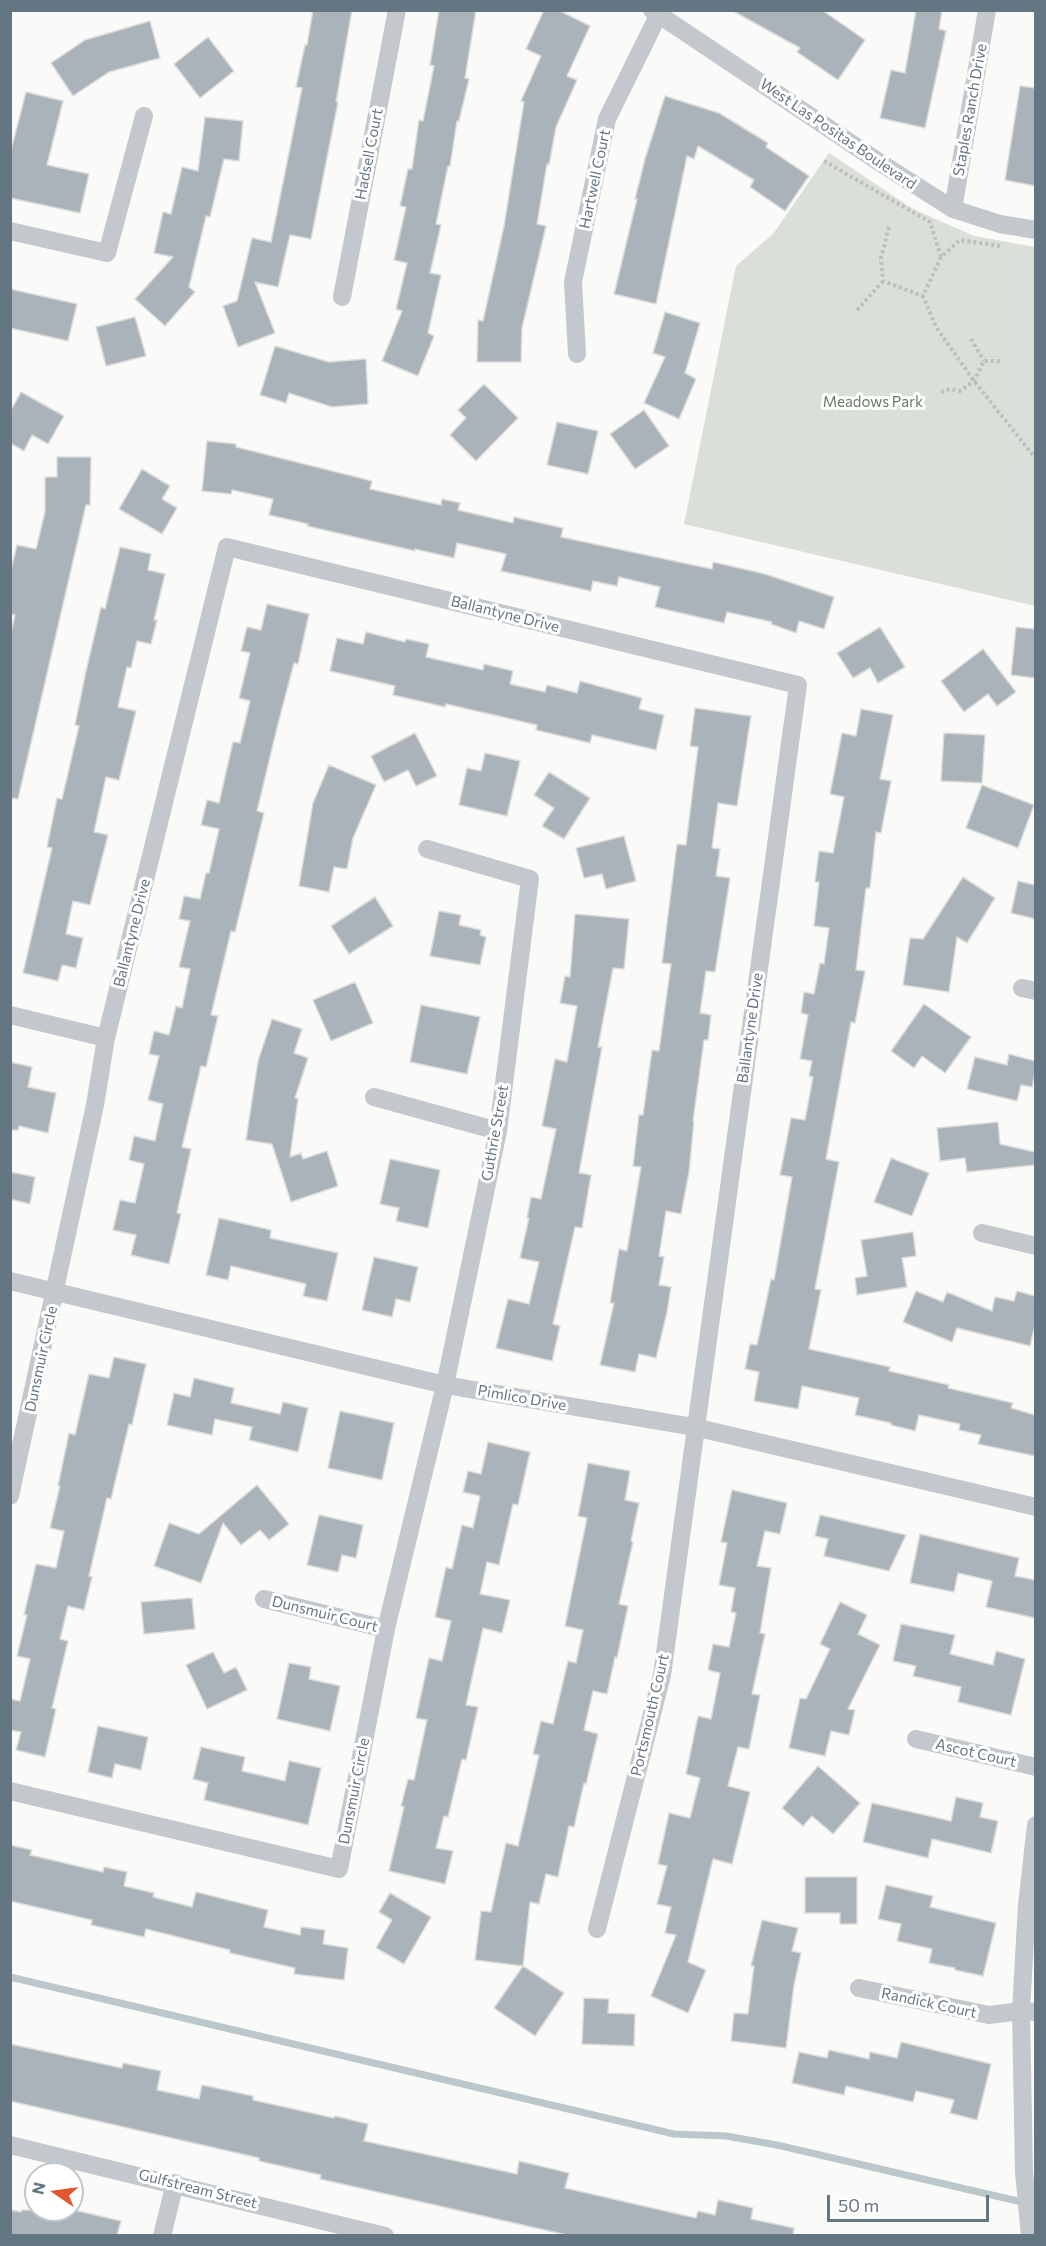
<!DOCTYPE html>
<html>
<head>
<meta charset="utf-8">
<style>
	body { margin:0 }
	#map { position:relative; width:1046px; height:2246px; overflow:hidden; background:#fafaf8; font-family:Commissioner,sans-serif }
	canvas { display:block }
	.frame { position:absolute; inset:0; border:12px solid #657683; pointer-events:none }
	.north { position:absolute; left:24px; top:2162px; width:60px; height:60px; box-sizing:border-box; background:#fff; border:2px solid #c1c8cd; border-radius:50%; rotate:283deg; font-size:16px; font-weight:700; line-height:24px; text-align:center; color:#657683 }
	.north::after { content:''; display:block; margin:auto; width:21px; height:27px; background:#e4572e; clip-path:polygon(50% 0,100% 100%,50% 72%,0 100%) }
	.scale { position:absolute; left:827px; top:2195px; width:162px; height:27px; box-sizing:border-box; border:3px solid #657683; border-top:0; padding-left:8px; font-size:18px; line-height:21px; white-space:nowrap; color:#657683; -webkit-text-stroke:4px #fff; paint-order:stroke }
</style>
</head>
<body>
<div id="map">
<canvas width="1046" height="2246"></canvas>
<div class="frame"></div>
<div class="north">N</div>
<div class="scale">50 m</div>
</div>
<script>
const g = document.querySelector('canvas').getContext('2d');
g.lineJoin = 'round';
function paint(path, color) { g.fillStyle = color; g.fill(path, 'evenodd'); }
const shape = rows => new Path2D(rows.map(r => 'M' + r).join(''));
function trace(path, color, width, dash) { g.strokeStyle = color; g.lineWidth = width; g.lineCap = dash ? 'butt' : 'round'; g.setLineDash(dash || []); g.stroke(path); }
function drawText(font, color, halo, rows, align = 'center') {
  g.font = font + ' Commissioner,sans-serif'; g.lineWidth = 6; g.setLineDash([]); g.textBaseline = 'middle'; g.strokeStyle = halo; g.fillStyle = color; for (const [text, x, y, turn = 0] of rows) {
    g.save(); g.translate(x, y); g.rotate((+turn || 0) * Math.PI / 180); g.textAlign = isNaN(turn) ? turn : align; if (halo) g.strokeText(text, 0, 0); g.fillText(text, 0, 0); g.restore();
  }
}
paint(shape([
	[829,153,913,209,974,236,1035,247,1035,606,684,524,736,266,773,234]
]), '#dadfd7');
trace(shape([
	[10,1977,674,2134,726,2136,777,2145,1026,2203]
]), '#bbc7cb', 7);
const building = shape([
	[313,10,352,10,336,102,338,102,311,239,290,235,278,287,255,282,275,333,238,347,223,306,237,301,252,238,271,242,302,88,296,87,305,45,307,45,313,10],
	[439,10,476,10,465,78,469,79,459,121,457,121,450,166,448,166,436,224,441,225,430,273,441,275,428,333,434,336,418,376,382,361,402,311,396,309,407,263,394,260,406,207,400,206,408,169,412,169,419,120,423,121,434,66,430,65,439,10],
	[544,10,558,10,590,26,567,76,577,80,556,127,549,165,547,164,537,224,546,226,522,328,521,362,477,362,478,320,483,321,504,226,524,102,521,101,541,56,526,49,544,10],
	[731,10,822,10,865,40,838,80,797,52,800,48,731,10],
	[916,10,942,10,939,29,946,31,925,128,880,118,891,70,905,73,916,10],
	[150,21,160,58,109,72,73,96,51,63,85,40,150,21],
	[208,37,234,71,200,98,174,64,208,37],
	[1020,86,1035,88,1035,186,1005,180,1020,86],
	[26,92,63,101,47,165,89,174,80,213,10,198,10,154,26,92],
	[665,96,719,113,768,143,766,147,809,176,785,211,750,187,754,180,698,146,694,159,687,156,656,304,614,294,637,199,635,199,645,159,665,96],
	[205,117,243,121,239,161,224,159,210,217,206,216,189,287,195,292,165,326,135,299,173,257,154,253,163,212,171,214,182,167,198,171,205,117],
	[10,289,77,304,68,341,10,328,10,289],
	[665,312,700,323,685,373,696,379,679,419,644,403,665,357,653,353,665,312],
	[135,317,146,356,106,366,96,327,135,317],
	[275,346,329,362,366,359,368,404,332,407,289,393,286,403,260,395,275,346],
	[484,384,518,418,476,461,450,435,466,418,458,410,484,384],
	[21,392,64,416,48,444,32,435,24,451,10,443,10,412,21,392],
	[644,410,669,446,635,469,610,434,644,410],
	[557,422,598,431,588,474,547,465,557,422],
	[207,441,236,444,236,447,372,481,370,489,441,505,442,499,460,503,458,510,513,523,514,517,563,528,561,537,712,569,713,562,765,574,834,597,824,629,799,621,796,633,771,624,772,622,727,612,724,623,655,607,660,587,619,577,617,586,593,581,591,591,501,571,506,554,457,543,454,558,415,549,415,551,307,526,308,524,269,515,273,499,232,490,231,494,202,491,207,441],
	[57,457,91,457,90,505,86,505,18,799,10,798,10,637,15,615,10,614,10,573,17,545,36,549,45,512,45,477,57,477,57,457],
	[142,469,170,486,162,499,177,508,162,534,119,509,142,469],
	[120,547,151,554,148,570,165,574,154,620,157,620,151,644,137,641,131,668,127,667,118,707,136,711,119,780,106,777,94,832,108,835,90,905,73,901,66,934,83,938,76,968,62,965,58,981,23,973,52,848,47,847,57,798,62,799,79,726,75,725,86,671,101,607,105,609,120,547],
	[267,604,309,614,298,664,294,663,278,724,257,811,264,813,235,932,231,931,211,1015,218,1016,206,1067,201,1066,182,1147,191,1149,177,1213,181,1214,169,1264,131,1255,136,1235,113,1230,120,1200,135,1203,144,1164,129,1160,134,1136,155,1141,163,1104,148,1100,159,1056,149,1054,154,1031,169,1035,176,1006,182,1008,190,969,179,967,190,921,179,919,184,896,200,899,206,873,209,873,219,829,201,825,207,800,219,803,233,742,240,743,250,701,239,698,250,653,241,651,247,627,261,630,267,604],
	[880,627,905,667,878,683,870,668,853,678,837,653,880,627],
	[1016,627,1035,629,1035,678,1011,675,1016,627],
	[366,632,405,642,406,639,429,644,426,657,483,670,484,664,513,671,510,684,545,692,547,685,577,693,580,681,642,698,639,709,664,715,656,750,592,735,590,743,536,730,537,725,446,704,445,707,393,695,395,686,330,671,337,638,363,644,366,632],
	[983,649,1016,692,997,706,988,694,964,712,941,681,983,649],
	[695,708,751,716,737,806,718,803,712,848,720,849,716,876,730,878,715,972,706,971,700,1013,711,1015,708,1040,704,1040,693,1121,694,1121,689,1172,681,1214,666,1211,659,1256,664,1257,659,1285,671,1287,667,1312,656,1358,639,1354,635,1372,600,1365,614,1303,610,1303,619,1249,627,1251,641,1167,633,1166,639,1115,643,1115,652,1050,659,1051,671,964,662,963,677,844,686,845,698,747,690,746,695,708],
	[861,709,893,715,880,779,891,781,881,833,876,832,870,888,866,888,856,970,865,971,855,1023,851,1022,826,1159,839,1162,815,1289,821,1290,809,1349,890,1367,889,1371,949,1385,948,1388,1013,1403,1011,1408,1035,1415,1035,1456,978,1444,981,1435,959,1430,960,1424,919,1415,915,1431,891,1425,891,1423,855,1415,859,1398,802,1386,798,1409,754,1401,759,1372,745,1369,750,1344,757,1345,771,1279,774,1280,792,1177,780,1175,791,1118,805,1120,813,1077,809,1076,812,1061,800,1059,808,1015,801,1013,804,992,814,994,820,963,824,964,829,928,814,926,819,882,815,882,819,851,833,853,844,797,830,794,842,733,856,736,861,709],
	[415,733,437,776,416,786,408,770,384,782,371,756,415,733],
	[944,733,985,735,982,783,941,781,944,733],
	[485,753,520,761,507,816,459,805,467,768,481,771,485,753],
	[329,765,376,785,353,838,347,869,334,867,329,892,299,886,313,803,329,765],
	[549,772,590,798,564,839,542,826,554,808,534,795,549,772],
	[982,785,1034,805,1018,848,966,828,982,785],
	[624,836,636,881,606,889,602,874,584,878,576,848,624,836],
	[963,877,995,898,967,943,957,937,949,992,903,985,910,938,923,939,963,877],
	[1018,881,1035,885,1035,919,1011,913,1018,881],
	[375,897,393,926,349,954,331,926,375,897],
	[439,911,461,915,459,925,481,930,480,935,486,937,480,965,430,956,439,911],
	[575,914,629,919,624,969,613,968,598,1047,602,1047,579,1173,591,1175,582,1228,575,1227,553,1324,560,1326,552,1361,496,1348,508,1299,529,1304,539,1262,520,1258,529,1218,527,1218,531,1197,541,1199,556,1129,542,1126,555,1059,567,1062,577,1006,560,1003,565,976,570,977,575,914],
	[355,982,373,1023,331,1041,313,1000,355,982],
	[924,1004,971,1037,945,1073,922,1056,914,1068,891,1051,924,1004],
	[421,1005,480,1017,467,1074,410,1062,421,1005],
	[272,1019,302,1029,294,1053,308,1058,295,1098,298,1099,290,1157,301,1153,303,1159,327,1151,338,1186,291,1202,272,1144,246,1140,258,1061,272,1019],
	[1009,1054,1035,1061,1035,1074,1032,1087,1021,1085,1017,1101,967,1089,975,1057,1007,1065,1009,1054],
	[10,1062,32,1067,28,1087,56,1093,48,1133,19,1126,18,1130,10,1130,10,1062],
	[998,1122,1000,1144,1035,1152,1035,1165,967,1172,965,1158,940,1161,937,1128,998,1122],
	[891,1158,929,1173,912,1216,874,1202,891,1158],
	[390,1159,440,1170,428,1228,396,1221,399,1208,380,1204,390,1159],
	[10,1172,35,1177,30,1204,10,1199,10,1172],
	[219,1218,271,1230,270,1238,338,1253,327,1301,303,1296,306,1284,231,1266,228,1280,206,1275,219,1218],
	[913,1232,916,1256,902,1258,907,1287,857,1295,855,1278,867,1276,861,1240,913,1232],
	[374,1257,418,1267,410,1302,396,1299,392,1317,362,1310,374,1257],
	[916,1291,943,1302,947,1292,992,1311,995,1297,1014,1301,1017,1291,1035,1296,1035,1325,1030,1346,957,1328,952,1342,903,1322,916,1291],
	[114,1357,146,1364,132,1425,129,1424,111,1499,107,1498,89,1576,92,1577,84,1610,68,1606,60,1639,68,1641,52,1708,56,1709,45,1757,16,1750,21,1732,10,1730,10,1699,20,1701,30,1659,17,1656,27,1615,24,1615,36,1564,56,1568,64,1531,50,1528,60,1486,58,1486,69,1433,75,1435,89,1374,109,1378,114,1357],
	[194,1378,234,1388,231,1403,280,1414,283,1402,308,1408,298,1452,249,1440,252,1427,215,1419,212,1435,167,1425,174,1393,190,1397,194,1378],
	[340,1411,394,1423,382,1480,328,1468,340,1411],
	[488,1442,530,1452,518,1505,513,1504,499,1565,487,1562,480,1594,510,1600,502,1633,483,1628,466,1705,478,1707,466,1760,462,1759,448,1817,444,1816,436,1848,453,1851,445,1884,389,1871,404,1807,401,1806,408,1779,414,1780,427,1720,416,1718,429,1658,442,1661,451,1621,435,1617,446,1567,452,1569,462,1525,473,1528,480,1496,463,1492,468,1471,481,1474,488,1442],
	[588,1463,630,1471,625,1500,639,1503,631,1541,633,1542,619,1604,628,1606,617,1658,615,1657,607,1694,593,1691,584,1730,598,1734,586,1784,584,1783,574,1827,569,1826,558,1877,546,1874,539,1904,530,1902,523,1966,475,1960,481,1911,491,1912,506,1843,518,1846,539,1755,533,1754,541,1721,553,1724,568,1661,576,1663,583,1630,565,1626,587,1518,578,1516,588,1463],
	[257,1485,289,1524,269,1540,260,1530,241,1545,223,1523,201,1583,154,1566,169,1523,199,1534,257,1485],
	[732,1490,787,1503,780,1534,765,1531,757,1566,771,1568,760,1633,765,1634,752,1694,760,1695,749,1749,738,1747,728,1786,750,1792,732,1864,713,1859,688,1962,706,1970,688,2013,651,1996,676,1935,665,1933,671,1907,657,1904,667,1866,658,1864,669,1813,690,1818,700,1778,686,1774,698,1716,711,1719,720,1673,708,1670,713,1644,729,1647,736,1613,731,1612,735,1588,719,1585,727,1543,721,1542,732,1490],
	[319,1515,363,1525,356,1558,342,1555,338,1572,307,1565,319,1515],
	[820,1515,906,1535,889,1571,824,1556,828,1539,815,1536,820,1515],
	[920,1534,1019,1558,1015,1576,1035,1580,1035,1618,986,1607,992,1581,958,1573,954,1592,910,1583,920,1534],
	[192,1598,195,1629,144,1634,141,1602,192,1598],
	[840,1602,867,1615,858,1634,880,1645,848,1709,855,1710,849,1735,831,1731,825,1756,789,1748,800,1698,806,1699,830,1649,820,1644,840,1602],
	[901,1624,955,1635,950,1654,993,1665,996,1651,1025,1659,1011,1715,958,1702,961,1687,913,1676,916,1666,893,1661,901,1624],
	[213,1652,224,1673,236,1667,247,1690,207,1709,186,1665,213,1652],
	[289,1663,311,1667,309,1679,340,1686,330,1731,277,1719,289,1663],
	[98,1726,148,1737,141,1770,115,1764,112,1778,88,1772,98,1726],
	[201,1747,245,1757,242,1771,285,1781,289,1761,321,1768,308,1825,204,1800,208,1783,193,1779,201,1747],
	[818,1766,860,1803,833,1834,812,1816,803,1826,782,1808,818,1766],
	[956,1797,983,1803,980,1817,998,1821,991,1853,932,1839,928,1858,863,1842,872,1803,951,1821,956,1797],
	[10,1845,32,1850,30,1855,103,1872,104,1867,127,1872,124,1886,154,1893,153,1897,192,1907,196,1892,268,1910,264,1927,300,1935,301,1927,325,1930,323,1944,348,1948,344,1980,294,1974,295,1968,230,1953,230,1950,146,1929,144,1937,91,1925,92,1920,10,1901,10,1845],
	[805,1877,857,1877,857,1924,840,1924,840,1913,805,1913,805,1877],
	[886,1885,933,1896,930,1907,996,1923,983,1976,955,1970,955,1968,929,1963,932,1949,897,1941,901,1924,878,1919,886,1885],
	[390,1893,431,1917,404,1964,376,1948,392,1920,379,1912,390,1893],
	[762,1920,798,1928,792,1951,801,1953,794,1985,786,2048,731,2041,734,2013,748,2014,754,1966,751,1966,762,1920],
	[523,1966,564,1993,535,2036,494,2008,523,1966],
	[584,1998,609,1999,608,2013,635,2014,634,2046,582,2044,584,1998],
	[901,2042,991,2064,977,2120,950,2113,954,2100,916,2091,913,2102,846,2086,844,2095,792,2083,799,2052,827,2058,829,2050,869,2059,870,2052,897,2058,901,2042],
	[10,2044,122,2068,123,2063,161,2071,157,2090,199,2099,202,2085,253,2096,253,2100,334,2118,335,2116,368,2124,364,2141,517,2174,519,2161,569,2173,565,2188,639,2205,696,2218,698,2211,715,2215,718,2200,753,2208,751,2219,794,2228,793,2235,567,2235,320,2179,321,2175,259,2161,259,2158,10,2101,10,2044],
	[10,2210,21,2212,22,2210,74,2210,121,2221,117,2235,10,2235,10,2210]
]);
paint(building, '#aab3b9');
trace(building, '#dcdcda', 1.5);
trace(shape([
	[824,161,930,222,941,257],
	[889,227,881,258,883,281,923,296],
	[1000,246,960,240,941,257,923,296,936,327,974,381,1036,459],
	[857,310,883,281],
	[971,339,984,361],
	[941,392,950,389,960,391,974,381,984,361,1002,361]
]), '#bbbfc2', 4, [3, 3]);
trace(shape([
	[652,10,879,162,953,209,1000,224,1036,230],
	[953,209,987,10],
	[10,231,107,253,144,116],
	[342,297,397,10],
	[577,354,573,282,607,119,659,14],
	[1022,988,1036,991],
	[10,1015,106,1038],
	[374,1097,498,1131],
	[982,1233,1036,1246],
	[10,1281,445,1385,694,1427,1036,1507],
	[10,1496,95,1105,106,1038,227,547,798,685,662,1675,597,1929],
	[264,1599,386,1629],
	[916,1739,1036,1767],
	[10,1791,339,1869,386,1629,445,1385,498,1131,530,879,427,849],
	[859,1988,989,2015,1021,2011,1036,2012],
	[10,2145,385,2236],
	[162,2236,175,2183],
	[1030,2236,1024,2172,1021,2011,1027,1905,1036,1825]
]), '#c3c8cc', 18);
drawText('15px', '#657683', '#fff', [
	["Staples Ranch Drive",970,110,-80],
	["West Las Positas Boulevard",838,134,34],
	["Hadsell Court",369,154,-79],
	["Hartwell Court",595,179,-78],
	["Ballantyne Drive",505,614,14],
	["Ballantyne Drive",132,933,-76],
	["Ballantyne Drive",750,1028,-82],
	["Guthrie Street",495,1133,-80],
	["Dunsmuir Circle",41,1359,-78],
	["Pimlico Drive",522,1398,10],
	["Dunsmuir Court",325,1614,14],
	["Portsmouth Court",650,1715,-77],
	["Ascot Court",976,1753,13],
	["Dunsmuir Circle",354,1791,-79],
	["Randick Court",929,2003,12],
	["Gulfstream Street",198,2189,14]
]);
drawText('15px', '#687a64', '#fff', [
	["Meadows Park",873,402]
]);
</script>
</body>
</html>
